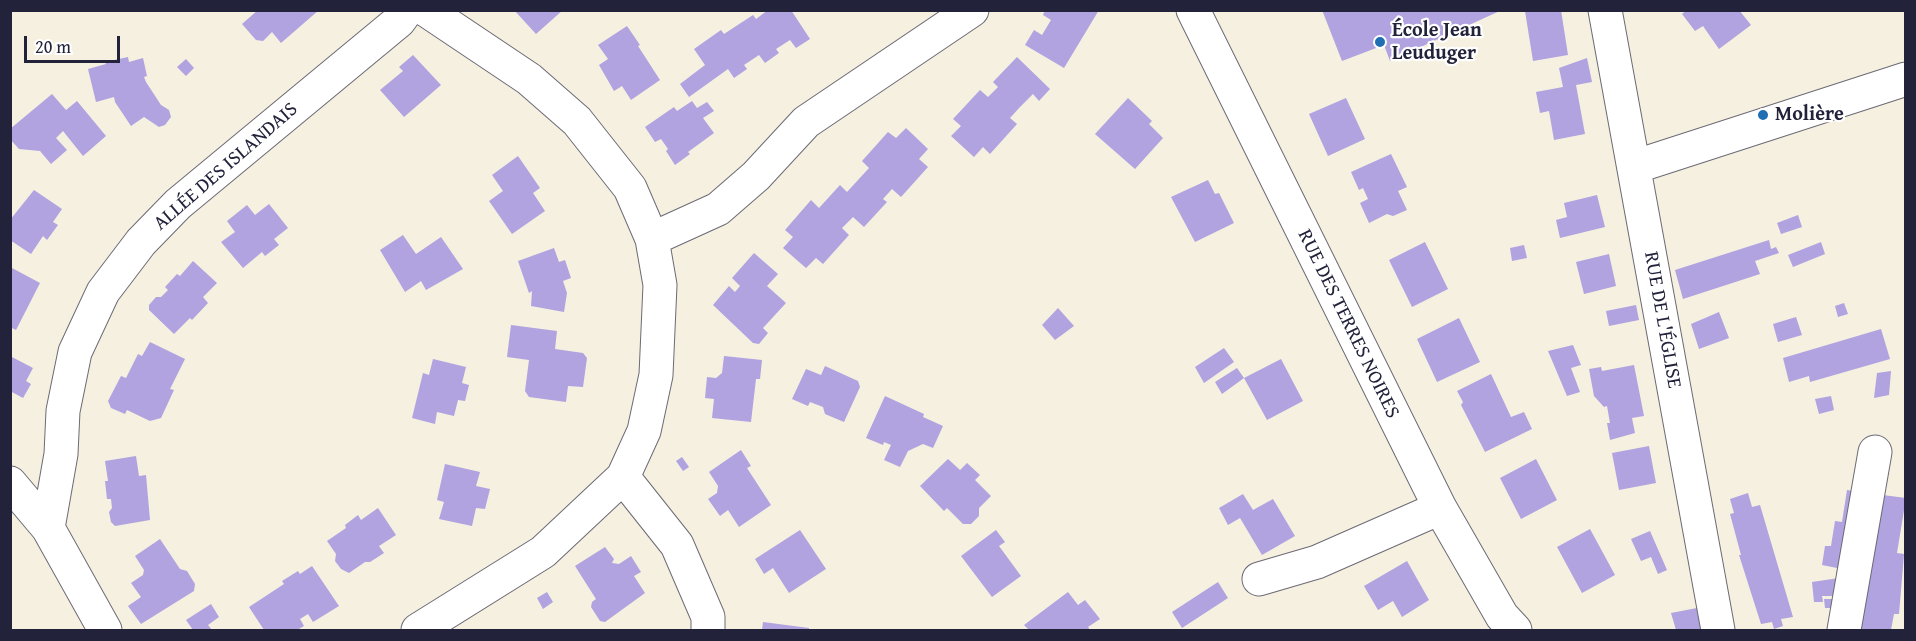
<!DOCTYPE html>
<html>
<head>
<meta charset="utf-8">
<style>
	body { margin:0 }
	#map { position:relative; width:1916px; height:641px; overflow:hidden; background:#f5f0e0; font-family:"Gentium Book Plus",serif }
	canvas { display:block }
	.frame { position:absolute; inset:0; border:12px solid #22223b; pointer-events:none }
	.scale { position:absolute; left:24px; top:36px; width:96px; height:27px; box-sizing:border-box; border:3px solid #22223b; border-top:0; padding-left:8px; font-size:18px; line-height:21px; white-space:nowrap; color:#22223b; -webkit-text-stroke:4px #fff; paint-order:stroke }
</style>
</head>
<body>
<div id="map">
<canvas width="1916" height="641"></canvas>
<div class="frame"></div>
<div class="scale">20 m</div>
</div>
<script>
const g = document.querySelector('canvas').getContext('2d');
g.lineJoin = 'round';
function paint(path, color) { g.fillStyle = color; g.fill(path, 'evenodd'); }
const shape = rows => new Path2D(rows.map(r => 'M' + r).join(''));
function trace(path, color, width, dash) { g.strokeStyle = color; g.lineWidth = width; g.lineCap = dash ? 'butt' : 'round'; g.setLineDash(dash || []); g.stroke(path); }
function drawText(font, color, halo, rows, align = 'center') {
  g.font = font + ' "Gentium Book Plus",serif'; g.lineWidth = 4.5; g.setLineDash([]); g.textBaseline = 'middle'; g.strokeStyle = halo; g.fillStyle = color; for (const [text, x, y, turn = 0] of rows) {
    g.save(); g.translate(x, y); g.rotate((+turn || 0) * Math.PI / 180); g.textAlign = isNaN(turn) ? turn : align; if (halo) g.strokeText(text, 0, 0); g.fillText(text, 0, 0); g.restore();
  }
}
paint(shape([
	[258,10,319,10,281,43,272,32,263,41,256,40,242,24],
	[514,10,563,10,536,34],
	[768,10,791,10,810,39,796,48,790,40,776,49,779,53,765,63,759,55,744,65,747,69,734,78,728,69,689,97,680,84,705,65,694,49,721,30,724,34,753,15,756,19],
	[1045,10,1099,10,1064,68,1025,45,1034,30,1042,35,1051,20,1043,15],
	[1322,10,1393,11,1502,10,1390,61,1384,45,1342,61],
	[1528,10,1561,10,1568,55,1533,61,1525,11],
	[1687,10,1739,10,1751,25,1719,49,1703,26,1695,31,1682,14],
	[627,26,640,45,638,46,660,80,631,100,622,86,614,91,599,65,608,59,598,45],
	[413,55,441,85,404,117,380,90,403,71,399,67],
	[128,57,129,62,143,58,147,76,144,77,146,82,161,105,169,110,171,117,165,125,159,127,144,117,131,126,115,102,114,97,96,102,88,69,106,64,105,62],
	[1017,57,1050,89,1039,101,1033,94,1020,107,1010,118,1017,124,990,154,983,147,974,157,951,136,961,126,953,119,980,90,988,97,998,87,993,82],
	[1587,58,1592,82,1576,85,1585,134,1554,140,1549,111,1540,113,1536,92,1563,87,1559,68],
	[186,59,194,68,186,76,177,67],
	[52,94,66,110,77,101,106,136,83,156,63,131,56,138,67,150,51,164,40,151,19,149,10,139,10,129],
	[1128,98,1152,121,1149,124,1163,138,1135,169,1095,134],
	[1346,98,1365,139,1328,156,1309,114],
	[692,101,697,108,707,102,714,111,703,118,714,133,688,152,690,154,675,165,666,151,668,149,661,139,655,142,645,127,674,107,677,111],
	[906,128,928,149,919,159,928,167,901,197,892,189,883,199,887,202,864,227,853,217,842,228,849,235,823,264,816,258,806,268,783,248,793,237,785,230,811,200,819,208,840,185,847,192,869,168,862,161,888,132,896,138],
	[1391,154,1407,187,1398,191,1407,210,1393,216,1387,214,1369,223,1360,203,1368,199,1363,188,1359,190,1351,172],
	[518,156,540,188,533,193,545,211,512,234,489,201,503,191,492,175],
	[1208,180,1215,194,1219,193,1234,223,1195,242,1171,197],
	[34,190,62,209,53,222,58,225,47,240,43,236,31,254,10,240,10,220],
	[1597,195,1605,227,1560,238,1556,220,1567,217,1564,203],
	[269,204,288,228,274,239,279,245,265,256,262,252,243,268,221,242,235,232,227,221,247,205,255,215],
	[1798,215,1802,227,1781,234,1777,223],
	[403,235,416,254,441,237,463,269,426,290,421,281,405,292,380,250],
	[1769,240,1771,249,1776,247,1779,253,1755,261,1760,274,1683,299,1675,270],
	[1425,242,1448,289,1412,307,1389,260],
	[1821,242,1825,254,1793,267,1788,255],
	[1524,245,1527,258,1512,261,1510,248],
	[554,248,559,262,565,260,571,278,563,281,567,293,564,312,531,306,532,291,529,293,518,261],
	[754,253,778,274,767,286,786,303,763,328,768,333,759,344,753,343,713,305,729,286,735,292,740,286,732,278],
	[1609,254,1616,286,1584,294,1576,262],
	[193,261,217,283,203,297,208,303,192,320,190,318,174,334,149,310,149,305,156,297,161,297,168,290,165,287,177,274,180,276],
	[12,268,40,283,16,330,10,327],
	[1844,303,1848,314,1838,317,1835,306],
	[1636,305,1639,320,1609,326,1606,311],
	[1058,308,1074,326,1055,340,1042,325],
	[1719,312,1729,338,1699,349,1691,324],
	[1796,317,1802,335,1778,342,1773,324],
	[1459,318,1480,362,1437,382,1417,339],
	[511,325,557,331,555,349,583,353,587,358,583,387,568,386,566,402,529,397,525,391,529,360,507,357],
	[1881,329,1890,359,1810,382,1809,376,1789,382,1783,358],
	[150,342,185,359,170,389,174,390,161,418,150,421,127,410,125,414,111,408,108,401,121,376,126,378,138,354,142,356],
	[1573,345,1581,365,1571,368,1580,392,1567,396,1548,351],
	[1224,348,1234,362,1204,383,1195,367],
	[10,356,33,368,26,381,31,384,23,398,10,391],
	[724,356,762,360,760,379,756,379,751,422,712,418,714,399,705,398,707,377,716,378,722,373],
	[433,359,466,367,462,383,469,385,465,401,458,400,454,416,437,412,435,424,412,418,423,373,429,375],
	[1281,359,1303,401,1267,420,1244,378],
	[1634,365,1644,416,1632,418,1635,433,1610,440,1607,423,1610,423,1607,406,1604,407,1594,396,1589,369,1601,367,1602,371],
	[825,366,858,381,860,387,844,422,825,414,823,407,810,402,808,406,792,399,806,369,821,375],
	[1237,368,1244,378,1222,394,1215,382],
	[1891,371,1889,395,1874,398,1877,373],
	[1491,374,1511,417,1524,412,1532,429,1485,452,1461,405,1463,402,1457,391],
	[885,396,924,414,923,417,943,426,933,448,923,444,908,451,900,467,884,460,891,445,884,442,883,445,866,438],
	[1831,396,1834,410,1819,414,1815,399],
	[1649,446,1656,483,1619,490,1612,453],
	[741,450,751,466,747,468,771,505,739,527,728,510,720,516,708,499,717,493,718,486,709,472],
	[136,456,139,476,146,475,150,520,115,526,111,522,109,512,112,508,111,499,107,499,105,481,108,481,105,461],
	[682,457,689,467,683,471,676,461],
	[948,459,960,470,967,463,980,475,975,480,991,496,979,508,979,516,971,524,963,524,947,508,944,511,920,486],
	[1536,459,1557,500,1521,519,1500,478],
	[445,464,480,472,476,486,490,489,485,509,476,508,472,526,439,519,444,502,437,500],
	[1847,490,1860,492,1846,596,1822,596,1823,602,1814,602,1812,582,1839,578,1836,577,1837,568,1822,565,1825,546,1831,546,1835,521,1842,522],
	[1748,493,1752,507,1760,505,1793,617,1781,619,1783,626,1774,629,1772,622,1761,624,1739,555,1741,555,1730,514,1734,513,1730,499],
	[1243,494,1253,510,1273,499,1295,536,1262,555,1240,518,1228,525,1219,508],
	[1875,494,1906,498,1897,553,1904,554,1899,614,1894,614,1891,630,1858,630],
	[378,508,396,535,379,546,384,553,370,562,365,562,349,573,341,569,335,561,336,554,327,541,346,528,345,525,358,515,361,520],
	[1590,529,1615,575,1582,593,1557,547],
	[800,530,826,569,789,593,773,568,764,574,755,559],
	[996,530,1005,542,999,546,1021,576,992,597,961,556],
	[1650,531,1667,570,1658,574,1651,557,1641,561,1631,539],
	[160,539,180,569,187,571,195,584,194,591,141,624,128,606,141,597,131,583,143,575,144,570,135,556],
	[605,547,614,559,612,563,619,564,631,556,641,572,634,576,645,593,605,622,600,621,591,607,592,602,596,599,575,566],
	[1407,561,1429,600,1402,617,1393,601,1378,610,1364,586],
	[312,566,339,606,313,622,308,614,300,619,304,626,297,630,264,630,249,607,284,584,282,581,298,571,300,574],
	[1218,582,1228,598,1182,628,1172,612],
	[547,592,553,602,543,609,537,598],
	[1068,592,1078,605,1085,600,1100,619,1088,627,1090,630,1029,630,1024,625],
	[1824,599,1836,599,1837,608,1825,608],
	[211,604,219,617,208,625,212,630,193,630,186,620],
	[1697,608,1702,630,1676,630,1671,613],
	[763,622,809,628,809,630,762,630]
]), '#b1a2e0');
const minor = shape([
	[1193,10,1440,508,1502,616,1515,630],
	[1605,10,1718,630],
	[1634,167,1906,79],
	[652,239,718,209,756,176,806,122,972,10],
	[623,477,677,545,708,617,708,630],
	[10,483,48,528,105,630],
	[48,528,61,454,63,411,75,352,103,292,141,242,178,204,399,21,407,10],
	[1259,579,1317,562,1440,508],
	[418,630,543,552,623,477,644,431,656,375,660,285,652,239,630,188,577,121,529,79,426,10],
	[1844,630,1875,452]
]);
trace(minor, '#6c6a75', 35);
trace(minor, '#fff', 33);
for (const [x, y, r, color] of [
	[1380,42,6,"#1f6fb2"],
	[1763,115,6,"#1f6fb2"]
]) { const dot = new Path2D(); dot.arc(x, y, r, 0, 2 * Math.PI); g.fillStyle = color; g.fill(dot); trace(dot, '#fff', 2); }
drawText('bold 20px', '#22223b', '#fff', [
	["École Jean",1392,31],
	["Leuduger",1392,54],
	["Molière",1775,115]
], 'left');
drawText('20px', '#22223b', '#fff', [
	["ALLÉE DES ISLANDAIS",226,167,-41],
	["RUE DE L'ÉGLISE",1662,320,80],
	["RUE DES TERRES NOIRES",1348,324,64]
]);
</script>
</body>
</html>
